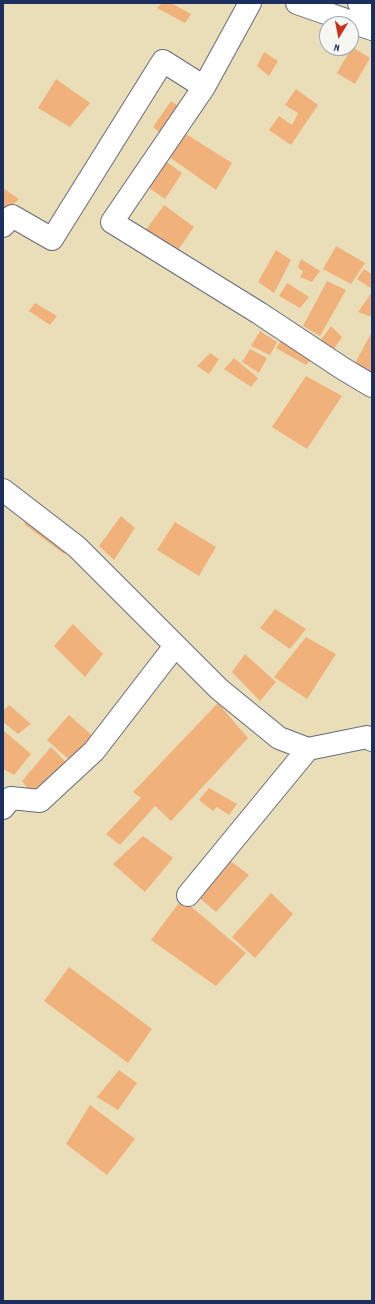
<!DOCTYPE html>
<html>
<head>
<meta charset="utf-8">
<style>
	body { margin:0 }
	#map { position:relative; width:375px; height:1304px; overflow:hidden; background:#eadeb9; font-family:Dekko,sans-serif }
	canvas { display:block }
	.frame { position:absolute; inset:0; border:4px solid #1b2f5e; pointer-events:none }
	.north { position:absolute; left:319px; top:16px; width:40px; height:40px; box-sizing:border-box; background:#f6f6f2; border:1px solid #9ea6b7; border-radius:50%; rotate:190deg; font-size:11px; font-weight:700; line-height:16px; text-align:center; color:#1b2f5e }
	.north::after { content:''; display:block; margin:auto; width:14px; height:18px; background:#c8321e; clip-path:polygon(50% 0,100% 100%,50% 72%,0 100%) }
</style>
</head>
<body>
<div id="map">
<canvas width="375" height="1304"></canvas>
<div class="frame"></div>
<div class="north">N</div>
</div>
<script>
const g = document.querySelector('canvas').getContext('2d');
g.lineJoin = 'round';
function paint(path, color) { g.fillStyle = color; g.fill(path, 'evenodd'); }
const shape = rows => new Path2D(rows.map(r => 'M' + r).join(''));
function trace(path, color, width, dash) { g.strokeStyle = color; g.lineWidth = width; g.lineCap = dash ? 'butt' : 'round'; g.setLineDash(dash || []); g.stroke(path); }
paint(shape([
	[162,3,171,3,191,14,185,23,157,8],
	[352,47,370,58,355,84,337,73],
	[264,52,278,61,269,76,257,66],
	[56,79,90,103,70,127,38,108],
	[296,89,318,105,291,145,269,130,279,116,292,125,298,113,285,105],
	[171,101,184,110,165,137,153,127],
	[186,134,232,163,216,190,168,156],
	[164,160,182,173,165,199,145,185],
	[3,188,19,199,3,213],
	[164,205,194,227,178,250,145,231],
	[336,246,365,263,351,284,323,269],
	[276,250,291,260,274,293,258,282],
	[301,259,320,271,312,282,300,277,303,272,298,267],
	[364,269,372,274,372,289,357,279],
	[327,281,346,290,320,336,303,326],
	[287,283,309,297,300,308,279,296],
	[372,292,372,317,358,312],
	[35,303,57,316,50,325,29,311],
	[331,326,342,337,331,353,318,344],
	[260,331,277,342,270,355,251,346],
	[372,332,372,376,354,365],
	[285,335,315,354,306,365,276,348],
	[250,349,267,358,259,373,242,362],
	[210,353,219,359,209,374,197,366],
	[234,358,258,378,251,387,224,369],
	[306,376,342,396,307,449,272,427],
	[31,516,69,548,64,554,24,524],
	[121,516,135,528,114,560,99,546],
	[175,522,216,547,199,576,157,550],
	[275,609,306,629,290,649,260,628],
	[73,624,103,654,85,677,54,646],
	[306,637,336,654,307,699,274,677],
	[245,654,276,682,260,701,232,672],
	[218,703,248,738,171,821,155,806,120,845,106,834,141,798,133,792],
	[9,705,31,724,18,734,3,722,3,711],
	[69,715,97,740,74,764,47,740],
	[3,730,31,754,14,775,3,769],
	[51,747,72,768,43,793,28,789,22,781],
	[209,788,237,804,229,815,217,807,213,811,199,800],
	[143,836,173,858,145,892,113,864],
	[224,856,249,875,216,912,191,891],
	[271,893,293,914,255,958,232,937],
	[182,899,246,953,216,986,151,940],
	[69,967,152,1029,128,1063,44,1001],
	[119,1070,137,1083,118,1110,97,1097],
	[90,1105,135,1139,107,1175,66,1144]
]), '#f1b17b');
const minor = shape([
	[204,87,112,222,259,313,342,368,372,386],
	[3,226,12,216,52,239,163,61,204,87,250,3],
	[3,490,77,547,219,689,279,738,308,749,367,737,372,740],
	[3,808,11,798,40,801,94,751,175,646],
	[188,895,308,749]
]);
const major = shape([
	[297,3,372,29],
	[359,3,372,7]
]);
trace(minor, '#636c7e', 24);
trace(major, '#636c7e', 24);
trace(minor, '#fff', 22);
trace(major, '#fff', 22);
</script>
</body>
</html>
